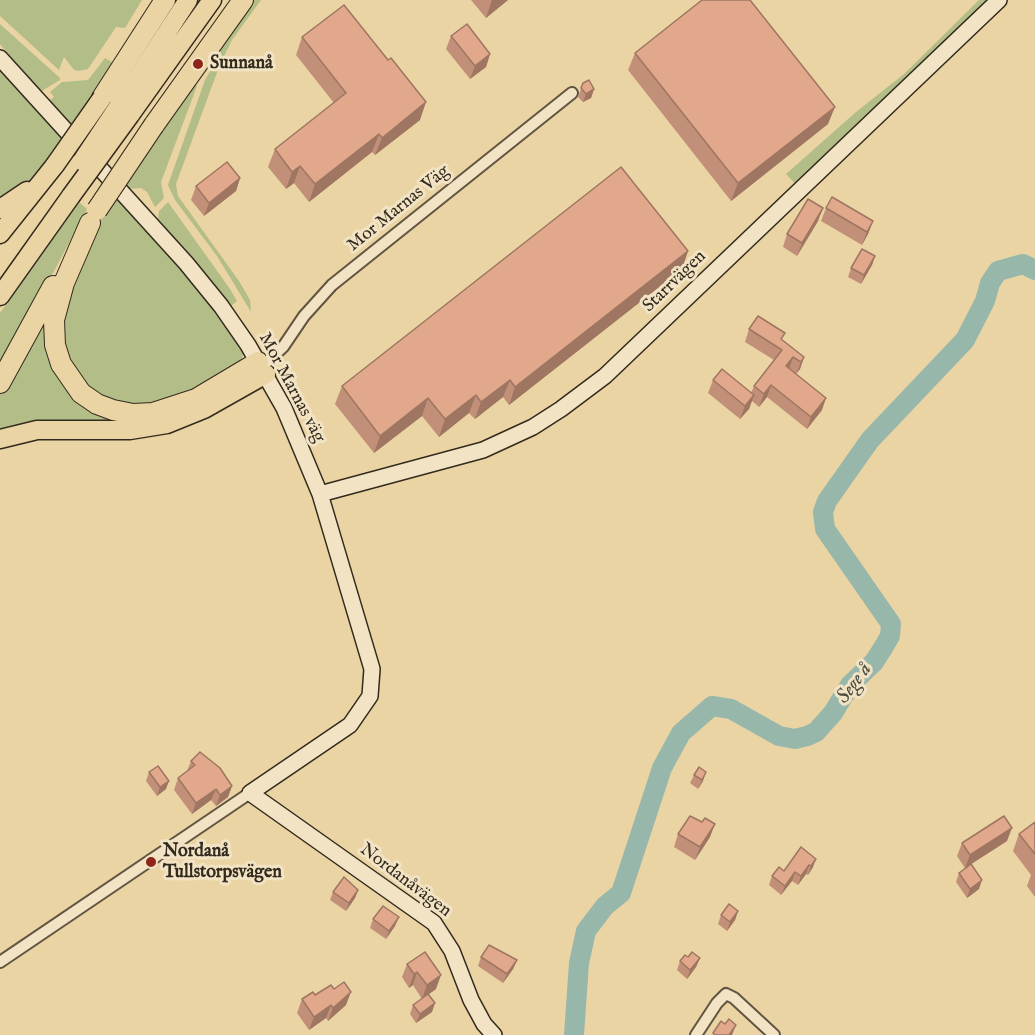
<!DOCTYPE html>
<html>
<head>
<meta charset="utf-8">
<style>
	body { margin:0 }
	canvas { display:block; background:#ead4a4 }
</style>
</head>
<body>
<canvas width="1035" height="1035"></canvas>
<script>
const g = document.querySelector('canvas').getContext('2d');
g.lineJoin = 'round';
function paint(path, color) { g.fillStyle = color; g.fill(path, 'evenodd'); }
const shape = rows => new Path2D(rows.map(r => 'M' + r).join(''));
function trace(path, color, width, dash) { g.strokeStyle = color; g.lineWidth = width; g.lineCap = dash ? 'butt' : 'round'; g.setLineDash(dash || []); g.stroke(path); }
function drawText(font, color, halo, rows, align = 'center') {
  g.font = font + ' "IM FELL English",serif'; g.lineWidth = 6; g.setLineDash([]); g.textBaseline = 'middle'; g.strokeStyle = halo; g.fillStyle = color; for (const [text, x, y, turn = 0] of rows) {
    g.save(); g.translate(x, y); g.rotate((+turn || 0) * Math.PI / 180); g.textAlign = isNaN(turn) ? turn : align; if (halo) g.strokeText(text, 0, 0); g.fillText(text, 0, 0); g.restore();
  }
}
paint(shape([
	[0,0,142,0,125,28,116,27,88,69,79,71,74,70,64,57,59,70,0,16],
	[254,0,261,0,232,40,219,67,176,184,178,196,239,281,250,300,251,312,217,256,175,200,168,185,205,80,215,63,211,60],
	[979,0,995,0,797,186,786,174,856,112,904,74],
	[0,24,60,78,60,80,40,92,0,44],
	[105,58,112,62,102,85,73,128,49,101,54,97,50,92,62,82,88,80],
	[0,69,65,140,42,170,0,204],
	[194,84,197,86,161,182,164,198,155,207,147,192,141,188,128,189,123,184],
	[115,193,204,294,244,351,241,362,170,405,114,405,78,382,59,337,80,258],
	[79,202,87,209,0,373,0,313],
	[168,202,230,289,237,301,231,306,158,219,159,211],
	[49,306,77,396,175,415,0,434,0,394]
]), '#b3bd88');
trace(shape([
	[574,1035,579,963,586,931,605,906,621,893,662,768,681,733,712,706,731,709,779,736,795,739,807,736,816,732,833,713,850,685,874,662,883,648,890,636,891,624,825,529,823,512,827,501,870,440,965,340,985,301,990,283,998,271,1023,264,1035,270]
]), '#98b7ab', 20);
const street = shape([
	[262,367,283,347,304,316,332,285,572,93],
	[0,962,250,793],
	[696,1035,717,1003,726,994,734,998,774,1035]
]);
const secondary = shape([
	[0,58,186,263,221,306,248,345,284,408,320,494,372,669,370,696,350,725,250,793,434,923,452,951,471,1000,484,1024,494,1035],
	[320,494,483,450,533,427,561,409,605,376,999,0]
]);
const primary = shape([
	[118,107,188,0],
	[130,115,212,0],
	[0,209,27,191],
	[0,234,55,165],
	[0,296,71,196],
	[0,439,37,430,130,430,167,424,204,409,266,374]
]);
const highway = shape([
	[102,98,165,0],
	[154,125,243,0],
	[90,223,64,283,54,320,55,345,61,364,81,393,97,404,113,410,133,414,153,413,196,399,258,362],
	[0,383,53,286]
]);
trace(street, '#615440', 14);
trace(secondary, '#332a1e', 18);
trace(primary, '#332a1e', 21);
trace(highway, '#332a1e', 22);
trace(street, '#f1e3c4', 10);
trace(secondary, '#f1e3c4', 15);
trace(primary, '#ead4a4', 18);
trace(highway, '#ead4a4', 20);
const primaryBridge = shape([
	[82,161,118,107],
	[55,165,102,98],
	[71,196,130,115]
]);
const highwayBridge = shape([
	[97,210,154,125]
]);
trace(primaryBridge, '#332a1e', 21, []);
trace(highwayBridge, '#332a1e', 22, []);
trace(primaryBridge, '#ead4a4', 18);
trace(highwayBridge, '#ead4a4', 20);
paint(shape([
	[471,0,508,0,486,18],
	[451,36,490,54,486,67,470,79,446,49],
	[302,37,420,120,375,155,372,152,309,202,294,183,286,189,268,167,275,149,334,103,296,55],
	[635,53,828,124,731,201,628,70],
	[583,83,594,89,591,98,583,102,578,97],
	[240,178,236,191,204,216,191,200,196,186],
	[826,208,873,221,868,234,862,245,821,221],
	[818,221,797,256,783,247,787,234],
	[688,251,682,269,509,405,503,397,475,419,469,413,439,437,422,416,374,453,335,404,342,386],
	[875,256,872,265,861,284,848,277,851,268],
	[749,329,782,340,804,357,800,369,796,374,822,410,807,429,767,397,759,407,752,401,749,409,740,419,708,393,713,380,751,393,754,386,774,360,745,342],
	[191,761,232,786,228,797,216,806,211,800,192,814,174,790,178,778,187,771],
	[149,772,166,789,157,796,146,781],
	[694,775,703,781,698,789,690,783],
	[1035,822,1035,897,1027,886,1031,875,1013,851,1019,834],
	[678,834,710,837,695,860,674,847],
	[1007,841,965,868,957,856,962,843],
	[801,847,813,867,808,875,806,874,798,885,792,881,781,895,769,885,772,876,784,871],
	[959,873,979,889,967,898,956,882],
	[358,890,355,898,346,911,330,900,333,892],
	[738,911,735,920,727,931,718,924,721,915],
	[373,919,395,926,386,939,370,928],
	[425,952,436,989,422,999,413,985,409,988,402,977,407,964],
	[481,957,517,960,513,969,503,983,478,966],
	[688,957,700,958,696,967,687,979,677,970,680,961],
	[315,995,346,1005,328,1021,326,1018,309,1030,297,1013,302,999],
	[413,1005,432,1012,416,1023,410,1014]
]), '#c29078');
paint(shape([
	[492,0,508,0,486,18],
	[490,54,486,67,470,79,475,66],
	[594,89,591,98,583,102,586,94],
	[426,102,420,120,375,155,382,138],
	[835,107,828,124,731,201,738,183],
	[379,134,372,152,309,202,315,184],
	[300,166,294,183,286,189,292,172],
	[240,178,236,191,204,216,209,203],
	[823,208,818,221,797,256,802,243],
	[873,221,868,234,862,245,867,232],
	[688,251,682,269,509,405,515,387],
	[875,256,872,265,861,284,864,275],
	[793,357,789,369,786,366],
	[804,357,800,369,796,374,801,362],
	[510,380,503,397,475,419,481,402],
	[771,385,767,397,759,407,764,394],
	[476,395,469,413,439,437,445,419],
	[754,395,749,409,740,419,745,406],
	[428,398,422,416,374,453,380,436],
	[826,398,822,410,807,429,811,417],
	[706,772,703,781,698,789,702,780],
	[169,781,166,789,157,796,160,787],
	[232,786,228,797,216,806,220,795],
	[216,789,211,800,192,814,196,803],
	[715,824,710,837,695,860,700,847],
	[1012,828,1007,841,965,868,970,855],
	[816,859,813,867,808,875,811,866],
	[809,865,806,874,798,885,801,876],
	[795,872,792,881,781,895,785,886],
	[982,880,979,889,967,898,970,889],
	[358,890,355,898,346,911,349,903],
	[738,911,735,920,727,931,730,922],
	[399,917,395,926,386,939,389,931],
	[700,958,696,967,687,979,690,970],
	[517,960,513,969,503,983,507,974],
	[417,972,413,985,409,988,414,974],
	[441,975,436,989,422,999,427,985],
	[351,992,346,1005,328,1021,333,1008],
	[435,1003,432,1012,416,1023,420,1014],
	[331,1005,326,1018,309,1030,314,1017],
	[736,1025,732,1035,729,1035]
]), '#9e7661');
const building = shape([
	[702,0,750,0,835,107,738,183,635,53,702,0],
	[344,5,388,60,391,58,426,102,382,138,379,134,315,184,300,166,292,172,275,149,346,93,302,37,344,5],
	[467,24,490,54,475,66,451,36,467,24],
	[589,80,594,89,586,94,581,88,583,83,589,80],
	[227,162,240,178,209,203,196,186,227,162],
	[621,167,688,251,515,387,510,380,481,402,476,395,445,419,428,398,380,436,342,386,621,167],
	[832,197,873,221,867,232,826,208,832,197],
	[808,199,823,208,802,243,787,234,808,199],
	[862,249,875,256,864,275,851,268,862,249],
	[758,316,785,333,781,339,804,357,801,362,793,357,786,366,826,398,811,417,771,385,764,394,754,386,782,350,749,329,758,316],
	[722,369,754,395,745,406,713,380,722,369],
	[200,752,220,768,232,786,220,795,216,789,196,803,178,778,195,765,191,761,200,752],
	[158,766,169,781,160,787,149,772,158,766],
	[699,767,706,772,702,780,694,775,699,767],
	[690,816,702,822,705,818,715,824,700,847,678,834,690,816],
	[1004,816,1012,828,970,855,962,843,1004,816],
	[1035,822,1035,854,1019,834,1035,822],
	[801,847,816,859,811,866,809,865,801,876,795,872,785,886,772,876,779,867,784,871,801,847],
	[971,864,982,880,970,889,959,873,971,864],
	[344,877,358,890,349,903,333,892,344,877],
	[729,904,738,911,730,922,721,915,729,904],
	[383,906,399,917,389,931,373,919,383,906],
	[489,945,517,960,507,974,481,957,489,945],
	[425,952,441,975,427,985,417,972,414,974,407,964,425,952],
	[692,952,700,958,690,970,680,961,685,955,688,957,692,952],
	[344,982,351,992,333,1008,331,1005,314,1017,302,999,313,992,315,995,331,985,334,989,344,982],
	[428,994,435,1003,420,1014,413,1005,428,994],
	[729,1019,736,1025,729,1035,715,1035,713,1033,721,1021,725,1024,729,1019]
]);
paint(building, '#e1a88b');
trace(building, '#9e7661', 1.5);
for (const [x, y, r, color] of [
	[198,64,6,"#8f2418"],
	[151,862,6,"#8f2418"]
]) { const dot = new Path2D(); dot.arc(x, y, r, 0, 2 * Math.PI); g.fillStyle = color; g.fill(dot); trace(dot, '#f1e3c4', 2); }
drawText('bold 18px', '#332a1e', '#f1e3c4', [
	["Sunnanå",210,64],
	["Nordanå",163,852],
	["Tullstorpsvägen",163,873]
], 'left');
drawText('18px', '#332a1e', '#f1e3c4', [
	["Mor Marnas Väg",399,209,-39],
	["Starrvägen",675,282,-44],
	["Mor Marnas väg",291,388,62],
	["Nordanåvägen",405,881,37]
]);
drawText('italic 20px', '#4c4d41', '#f1e3c4', [
	["Sege å",855,684,-53]
]);
</script>
</body>
</html>
